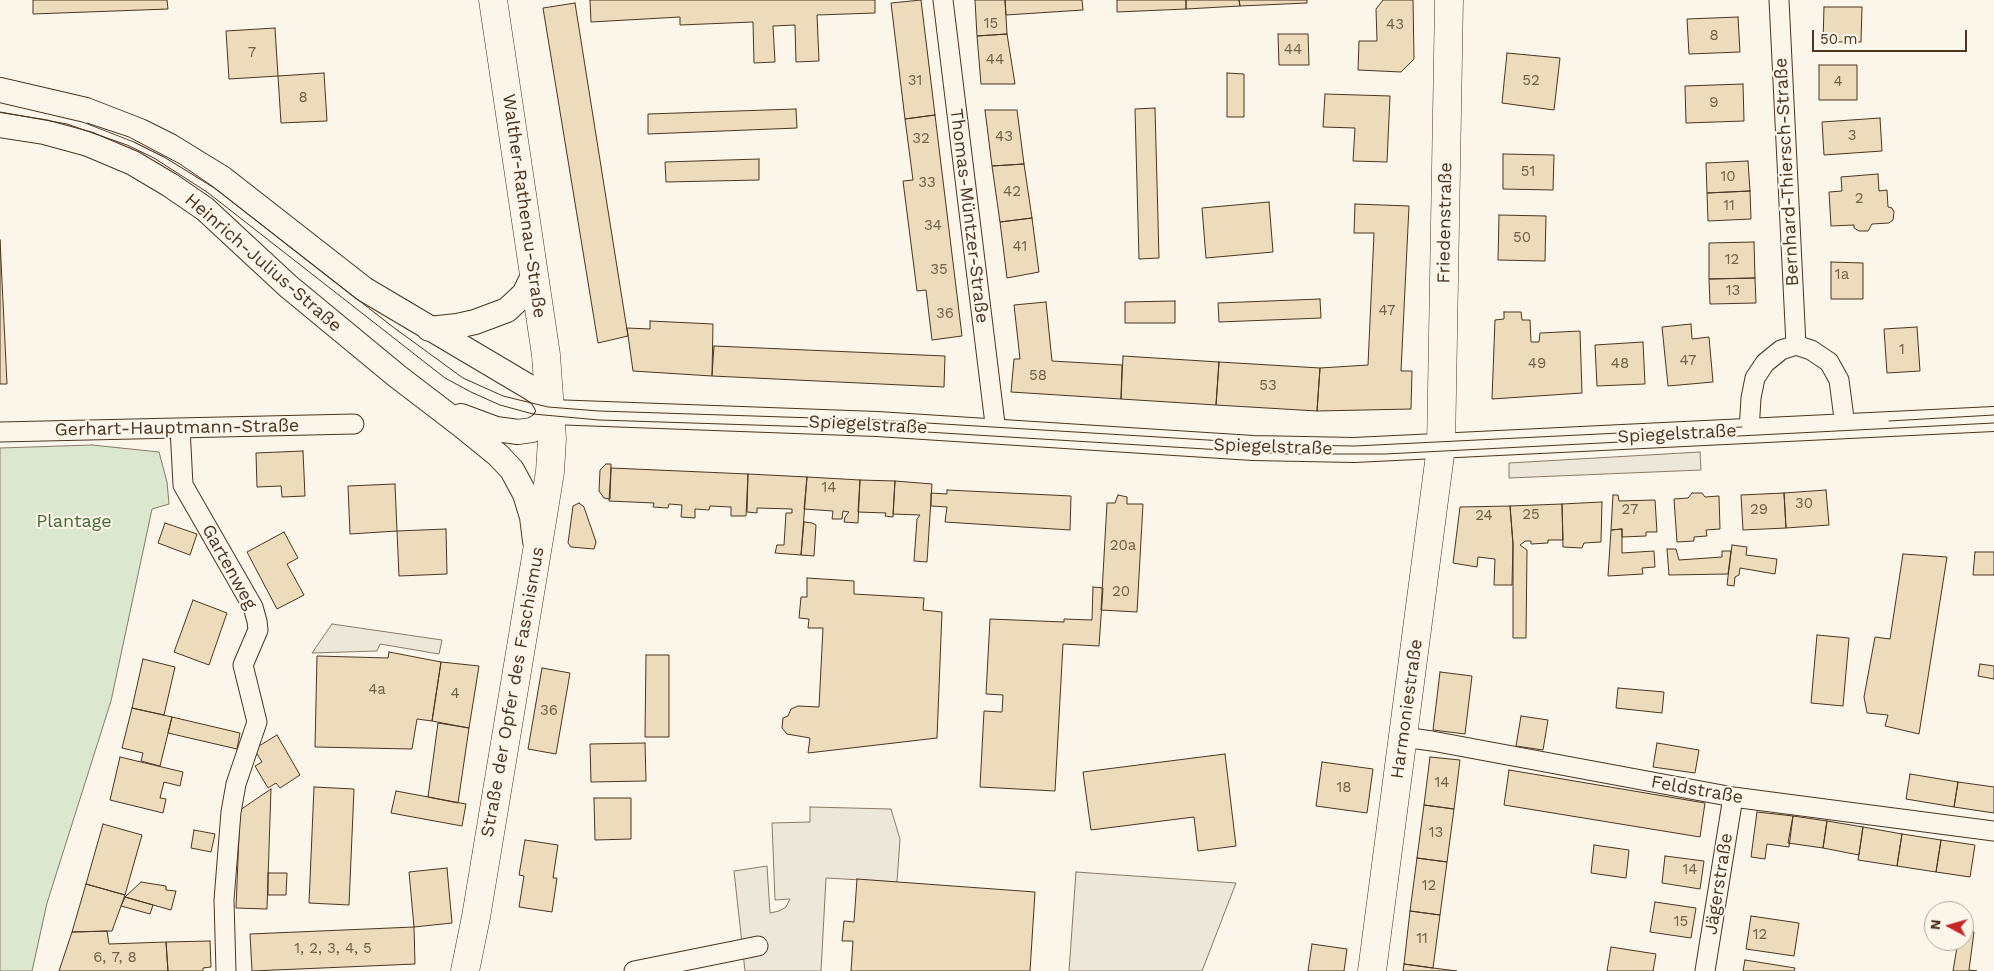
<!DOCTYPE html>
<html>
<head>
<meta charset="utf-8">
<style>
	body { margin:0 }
	#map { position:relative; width:1994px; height:971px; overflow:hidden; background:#fbf6e9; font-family:"Work Sans",sans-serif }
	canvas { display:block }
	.north { position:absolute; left:1924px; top:901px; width:50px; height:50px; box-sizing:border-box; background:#fbf6e9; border:1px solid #b4a999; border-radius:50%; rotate:276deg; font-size:14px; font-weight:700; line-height:20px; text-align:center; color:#4a3520 }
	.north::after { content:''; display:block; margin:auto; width:18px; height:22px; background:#c62828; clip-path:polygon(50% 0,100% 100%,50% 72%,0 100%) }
	.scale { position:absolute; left:1812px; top:30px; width:155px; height:22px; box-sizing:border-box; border:2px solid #4a3520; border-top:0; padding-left:6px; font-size:15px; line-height:18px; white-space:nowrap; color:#4a3520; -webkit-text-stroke:4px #fbf6e9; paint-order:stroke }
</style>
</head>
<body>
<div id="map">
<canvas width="1994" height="971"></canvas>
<div class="north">N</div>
<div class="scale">50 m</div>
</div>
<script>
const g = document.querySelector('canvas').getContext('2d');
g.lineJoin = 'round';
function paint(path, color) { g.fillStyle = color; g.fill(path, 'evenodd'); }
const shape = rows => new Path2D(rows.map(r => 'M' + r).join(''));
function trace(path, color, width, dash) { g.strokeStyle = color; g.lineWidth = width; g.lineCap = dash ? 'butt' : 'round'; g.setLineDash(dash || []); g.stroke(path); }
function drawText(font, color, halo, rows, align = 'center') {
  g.font = font + ' "Work Sans",sans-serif'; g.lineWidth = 4; g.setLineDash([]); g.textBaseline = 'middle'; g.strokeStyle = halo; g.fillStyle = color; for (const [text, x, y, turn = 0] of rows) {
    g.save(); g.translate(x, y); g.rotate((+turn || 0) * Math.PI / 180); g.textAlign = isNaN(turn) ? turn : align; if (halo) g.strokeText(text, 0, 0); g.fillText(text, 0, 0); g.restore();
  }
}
const green = shape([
	[92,445,159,452,167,482,169,504,152,509,111,701,47,903,32,971,0,971,0,448,92,445]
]);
paint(green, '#dce7d0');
trace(green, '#887966', 1);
const parking = shape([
	[1700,452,1701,470,1509,478,1509,463,1700,452],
	[332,624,442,640,439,654,380,644,377,651,312,653,332,624],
	[810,807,891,809,900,839,897,882,826,878,821,971,745,971,734,871,767,866,770,913,779,911,786,907,790,899,775,900,772,823,810,822,810,807],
	[1076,872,1236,883,1202,971,1069,971,1076,872]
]);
paint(parking, '#ede7d9');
trace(parking, '#887966', 1);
const building = shape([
	[33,0,167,0,168,9,33,14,33,0],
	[590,0,875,0,875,13,817,15,819,61,796,62,795,25,773,26,775,62,754,63,753,22,680,25,680,17,591,22,590,0],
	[921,0,935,115,905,119,891,3,921,0],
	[975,0,1005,0,1007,34,977,36,975,0],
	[1005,0,1082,0,1083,10,1006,15,1005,0],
	[1117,0,1186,0,1186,9,1117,12,1117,0],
	[1186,0,1239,0,1240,6,1186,9,1186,0],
	[1239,0,1307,0,1307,3,1240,6,1239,0],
	[1383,0,1413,0,1414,59,1401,72,1358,70,1359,41,1377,41,1376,9,1383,0],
	[575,3,628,336,598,343,543,8,575,3],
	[1824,7,1862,7,1861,42,1823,42,1824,7],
	[1738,17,1740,52,1689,54,1687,19,1738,17],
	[275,28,278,76,229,79,226,31,275,28],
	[1007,34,1015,84,981,84,977,36,1007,34],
	[1278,34,1308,34,1309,65,1279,65,1278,34],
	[1507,53,1560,58,1554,110,1502,103,1507,53],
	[1819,65,1857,65,1857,100,1819,100,1819,65],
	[324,73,327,121,281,123,278,76,324,73],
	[1227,73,1244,74,1244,117,1227,117,1227,73],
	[1743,84,1744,121,1686,123,1685,86,1743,84],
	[1325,94,1390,96,1387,162,1353,161,1355,128,1323,127,1325,94],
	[1155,108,1159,258,1139,259,1135,109,1155,108],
	[796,109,797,128,648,134,648,114,796,109],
	[985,110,1017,110,1024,164,992,166,985,110],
	[935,115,962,336,932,340,926,290,917,291,903,181,913,180,905,119,935,115],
	[1880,118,1882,151,1824,155,1822,122,1880,118],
	[1503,154,1554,155,1553,190,1503,189,1503,154],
	[759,159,759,180,666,182,665,162,759,159],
	[1748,161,1750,191,1707,193,1706,163,1748,161],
	[1024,164,1032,218,1000,222,992,166,1024,164],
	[1878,174,1879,191,1887,190,1888,207,1892,208,1894,212,1893,220,1889,223,1872,224,1868,231,1859,231,1854,228,1854,225,1831,226,1829,192,1842,191,1841,177,1878,174],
	[1750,191,1751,219,1708,221,1707,193,1750,191],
	[1269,202,1273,252,1206,258,1202,208,1269,202],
	[1355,204,1409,206,1401,371,1412,371,1411,409,1317,411,1320,368,1368,365,1374,233,1354,233,1355,204],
	[1499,215,1546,216,1545,261,1498,260,1499,215],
	[1032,218,1039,272,1007,278,1000,222,1032,218],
	[0,240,7,384,0,384,0,240],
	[1754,242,1755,278,1709,279,1709,243,1754,242],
	[1831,262,1863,263,1863,299,1831,299,1831,262],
	[1755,278,1756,303,1710,304,1709,279,1755,278],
	[1320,299,1321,318,1219,322,1218,303,1320,299],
	[1175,301,1175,323,1125,323,1125,302,1175,301],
	[1046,302,1052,361,1122,365,1121,399,1011,392,1014,359,1020,359,1014,305,1046,302],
	[1504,312,1521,312,1522,320,1530,320,1531,342,1539,342,1540,333,1580,331,1582,393,1492,399,1495,320,1504,319,1504,312],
	[650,321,713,324,712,376,633,371,627,328,650,329,650,321],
	[1691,324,1692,339,1709,337,1713,382,1668,386,1662,327,1691,324],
	[1917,327,1920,371,1887,373,1884,329,1917,327],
	[1643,342,1645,384,1597,386,1595,345,1643,342],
	[714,346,945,356,944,387,712,376,714,346],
	[1123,356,1219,362,1216,405,1121,399,1123,356],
	[1219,362,1320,368,1317,411,1216,405,1219,362],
	[303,451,305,496,282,497,281,486,257,487,256,453,303,451],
	[606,464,611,464,611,468,610,499,604,498,599,491,600,470,606,464],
	[611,468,748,474,746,516,731,516,731,507,710,506,709,510,695,509,695,518,681,517,682,505,669,504,668,508,653,507,654,503,609,501,611,468],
	[748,474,807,477,801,555,775,553,777,545,784,545,786,513,792,513,792,509,757,508,757,513,747,512,748,474],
	[807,477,860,480,858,523,844,522,845,517,849,512,843,511,842,519,832,519,833,511,804,509,807,477],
	[860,480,895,481,893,517,885,516,886,513,858,512,860,480],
	[895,481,932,484,927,562,914,561,917,519,920,515,893,514,895,481],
	[395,484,397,531,350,534,348,486,395,484],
	[947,490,1071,496,1070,530,945,522,947,507,931,506,931,493,947,494,947,490],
	[1826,490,1829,525,1786,528,1784,493,1826,490],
	[1692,493,1702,493,1705,497,1719,496,1720,529,1706,530,1707,536,1694,537,1694,541,1677,542,1674,499,1688,498,1692,493],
	[1784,493,1786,528,1743,530,1741,495,1784,493],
	[1118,495,1127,497,1127,504,1143,504,1137,612,1101,610,1107,503,1115,503,1118,495],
	[1613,495,1618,495,1619,501,1655,500,1657,532,1646,532,1646,536,1622,537,1622,529,1611,530,1613,495],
	[1602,502,1601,542,1584,543,1582,548,1563,547,1562,504,1602,502],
	[579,503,584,507,596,542,594,549,571,547,568,543,573,506,579,503],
	[1562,504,1563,540,1548,540,1548,543,1531,544,1531,541,1525,541,1520,545,1527,550,1526,638,1513,638,1513,544,1510,506,1562,504],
	[1510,506,1513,544,1512,585,1494,585,1495,559,1478,557,1477,567,1453,563,1460,507,1510,506],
	[804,522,812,523,816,525,814,556,801,555,804,522],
	[165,523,197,534,190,555,158,543,165,523],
	[446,529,447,574,399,576,397,531,446,529],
	[1622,529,1622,553,1654,551,1655,567,1642,568,1643,574,1608,576,1611,530,1622,529],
	[284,532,298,558,287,564,304,595,277,609,247,552,284,532],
	[1732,545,1747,547,1746,555,1777,559,1775,574,1740,568,1739,575,1735,577,1734,586,1727,585,1732,545],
	[1667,549,1676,549,1679,560,1722,557,1722,551,1731,551,1728,574,1669,575,1667,549],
	[1975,552,1994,552,1994,575,1973,575,1975,552],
	[1903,554,1947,557,1919,734,1885,726,1888,715,1867,713,1864,697,1875,637,1890,639,1903,554],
	[807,578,854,581,854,594,924,598,923,610,942,612,937,738,808,753,810,738,787,734,782,728,783,718,788,716,791,709,798,706,819,707,823,628,808,628,809,619,799,618,801,597,807,597,807,578],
	[1093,587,1103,588,1099,646,1063,644,1055,791,980,787,984,711,1002,712,1003,695,986,694,990,619,1064,622,1064,619,1092,620,1093,587],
	[193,600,227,613,209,665,174,652,193,600],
	[1817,635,1849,638,1843,706,1811,703,1817,635],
	[389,652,441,662,432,721,417,719,412,749,315,747,317,656,388,658,389,652],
	[646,655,669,655,669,737,645,737,646,655],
	[143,659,175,667,164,715,132,708,143,659],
	[441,662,479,666,469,728,432,721,441,662],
	[1980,664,1994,666,1994,679,1978,676,1980,664],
	[542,668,570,673,556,754,528,749,542,668],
	[1440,672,1472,676,1465,734,1433,730,1440,672],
	[1618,688,1664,692,1662,713,1616,708,1618,688],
	[132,708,172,717,160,766,141,761,143,753,122,748,132,708],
	[1521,716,1548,720,1543,750,1516,746,1521,716],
	[172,717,240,733,237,749,168,733,172,717],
	[438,723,469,728,458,803,428,797,438,723],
	[277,735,300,775,280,788,276,783,268,788,255,766,262,762,254,749,277,735],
	[645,743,646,781,591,782,590,744,645,743],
	[1657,743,1699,750,1695,773,1653,767,1657,743],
	[1225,754,1236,846,1198,851,1194,817,1091,830,1083,772,1225,754],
	[120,757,183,772,180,786,164,782,160,798,166,799,163,813,110,800,120,757],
	[1430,757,1460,760,1454,809,1424,805,1430,757],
	[1322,762,1373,769,1367,813,1316,806,1322,762],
	[1509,770,1705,803,1700,837,1504,805,1509,770],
	[1910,774,1958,782,1954,807,1906,799,1910,774],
	[1958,782,1994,787,1994,813,1954,807,1958,782],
	[314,787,354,789,349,905,309,903,314,787],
	[271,789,267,909,236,908,240,810,271,789],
	[396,791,466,804,462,826,391,813,396,791],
	[594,798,631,798,631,839,595,840,594,798],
	[1424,805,1454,809,1447,862,1417,858,1424,805],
	[1757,812,1793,816,1789,847,1767,844,1765,859,1751,857,1757,812],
	[1793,816,1827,821,1823,848,1788,843,1793,816],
	[1827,821,1863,827,1859,855,1823,848,1827,821],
	[103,824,142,835,125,895,86,884,103,824],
	[1863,827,1902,834,1897,866,1858,860,1863,827],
	[194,830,215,834,211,852,191,848,194,830],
	[1902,834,1941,840,1936,872,1897,866,1902,834],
	[525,840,558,845,553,878,557,878,552,912,519,907,524,876,519,875,525,840],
	[1941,840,1975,845,1970,877,1936,872,1941,840],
	[1594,845,1629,850,1626,878,1591,873,1594,845],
	[1665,856,1704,861,1700,889,1662,883,1665,856],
	[1417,858,1447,862,1440,915,1410,911,1417,858],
	[447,868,452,923,414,927,409,872,447,868],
	[268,873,287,873,286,895,268,895,268,873],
	[857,879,1035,892,1030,971,851,971,853,941,842,941,844,921,854,922,857,879],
	[141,882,166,886,166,890,176,891,171,910,125,897,141,882],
	[86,884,125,895,112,931,72,932,86,884],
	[125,897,153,905,150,914,121,906,125,897],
	[1655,902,1696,908,1691,938,1650,932,1655,902],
	[1410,911,1440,915,1433,968,1404,964,1410,911],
	[1751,916,1799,923,1794,956,1746,949,1751,916],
	[414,927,415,964,252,971,250,934,414,927],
	[107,931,109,944,166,942,168,971,59,971,72,932,107,931],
	[1964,931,1974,932,1969,970,1977,971,1953,971,1958,941,1964,941,1964,931],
	[210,941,211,967,203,968,203,971,168,971,166,942,210,941],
	[1312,944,1347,949,1344,971,1308,971,1312,944],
	[1611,947,1656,954,1653,971,1607,971,1611,947],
	[1745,960,1795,968,1794,971,1743,971,1745,960],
	[1404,964,1433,968,1457,971,1403,971,1404,964]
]);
paint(building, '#ecdcbc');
trace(building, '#4a3520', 1);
const minor = shape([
	[943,0,996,432],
	[1779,0,1796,345],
	[180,428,183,485,253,607,257,621,258,630,243,665,257,722,236,784,231,812,224,900,226,971],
	[1749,431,1751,398,1755,378,1765,363,1781,350,1796,345,1811,350,1829,362,1839,380,1845,426],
	[0,432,354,424],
	[1403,737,1432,741,1733,797,1994,831],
	[634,971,758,946],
	[1705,971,1733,797]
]);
const tertiary = shape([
	[0,90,86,110,140,131,170,146,222,178,364,289,531,388,541,395,551,412],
	[0,125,44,132,88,144,133,163,170,185,205,209,288,286,397,376,461,425,498,455,512,470,525,494,532,517,535,541],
	[429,329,457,326,475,322,507,310,524,294,534,274],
	[551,412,877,424,1253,448,1354,450,1994,419],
	[461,416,496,429,518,432,532,430,541,425,551,412]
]);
const primary = shape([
	[465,971,476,917,544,509,550,472,552,439,546,355,493,0],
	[1372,971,1441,447,1449,0]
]);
trace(minor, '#4a3520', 21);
trace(tertiary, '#4a3520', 26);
trace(primary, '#4a3520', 29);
trace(minor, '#fbf6e9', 19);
trace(tertiary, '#fbf6e9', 24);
trace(primary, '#fbf6e9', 28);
trace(shape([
	[0,112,67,124,127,145,154,158,207,192,445,378,471,392,500,405,533,414,599,420,877,429,1288,454,1385,454,1994,423],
	[87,123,129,137,180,164,212,186,393,327,463,378,503,396,548,407,599,411,877,420,1290,445,1355,446,1742,427],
	[1889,421,1994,415]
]), '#4a3520', 1);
drawText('15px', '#725f47', null, [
	["15",991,24],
	["43",1395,25],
	["8",1714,36],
	["44",1293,50],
	["7",252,53],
	["44",995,60],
	["31",915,81],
	["52",1531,81],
	["4",1838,82],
	["8",303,98],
	["9",1714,103],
	["3",1852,136],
	["43",1004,137],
	["32",921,139],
	["51",1528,172],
	["10",1728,177],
	["33",927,183],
	["42",1012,192],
	["2",1859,199],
	["11",1729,206],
	["34",933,226],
	["50",1522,238],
	["41",1020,247],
	["12",1732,260],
	["35",939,270],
	["1a",1842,275],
	["13",1733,291],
	["47",1387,311],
	["36",945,314],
	["1",1902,350],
	["47",1688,361],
	["49",1537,364],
	["48",1620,364],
	["58",1038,376],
	["53",1268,386],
	["14",829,488],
	["30",1804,504],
	["27",1630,510],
	["29",1759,510],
	["25",1531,515],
	["24",1484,516],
	["20a",1123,546],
	["20",1121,592],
	["4a",377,690],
	["4",455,694],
	["36",549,711],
	["14",1442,783],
	["18",1344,788],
	["13",1436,833],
	["14",1690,870],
	["12",1429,886],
	["15",1681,922],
	["12",1760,935],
	["11",1422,939],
	["1, 2, 3, 4, 5",333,949],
	["6, 7, 8",115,958]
]);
drawText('18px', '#4a3520', '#fbf6e9', [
	["Bernhard-Thiersch-Straße",1787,172,-93],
	["Walther-Rathenau-Straße",524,206,82],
	["Thomas-Müntzer-Straße",969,216,83],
	["Friedenstraße",1445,223,-89],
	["Heinrich-Julius-Straße",263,263,41],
	["Spiegelstraße",868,425,3],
	["Gerhart-Hauptmann-Straße",177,428,-1],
	["Spiegelstraße",1677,434,-3],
	["Spiegelstraße",1273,447,2],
	["Gartenweg",229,567,61],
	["Straße der Opfer des Faschismus",513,692,-80],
	["Harmoniestraße",1407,709,-82],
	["Feldstraße",1697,790,10],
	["Jägerstraße",1719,884,-81]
]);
drawText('18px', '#436837', '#fbf6e9', [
	["Plantage",74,522]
]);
</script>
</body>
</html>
